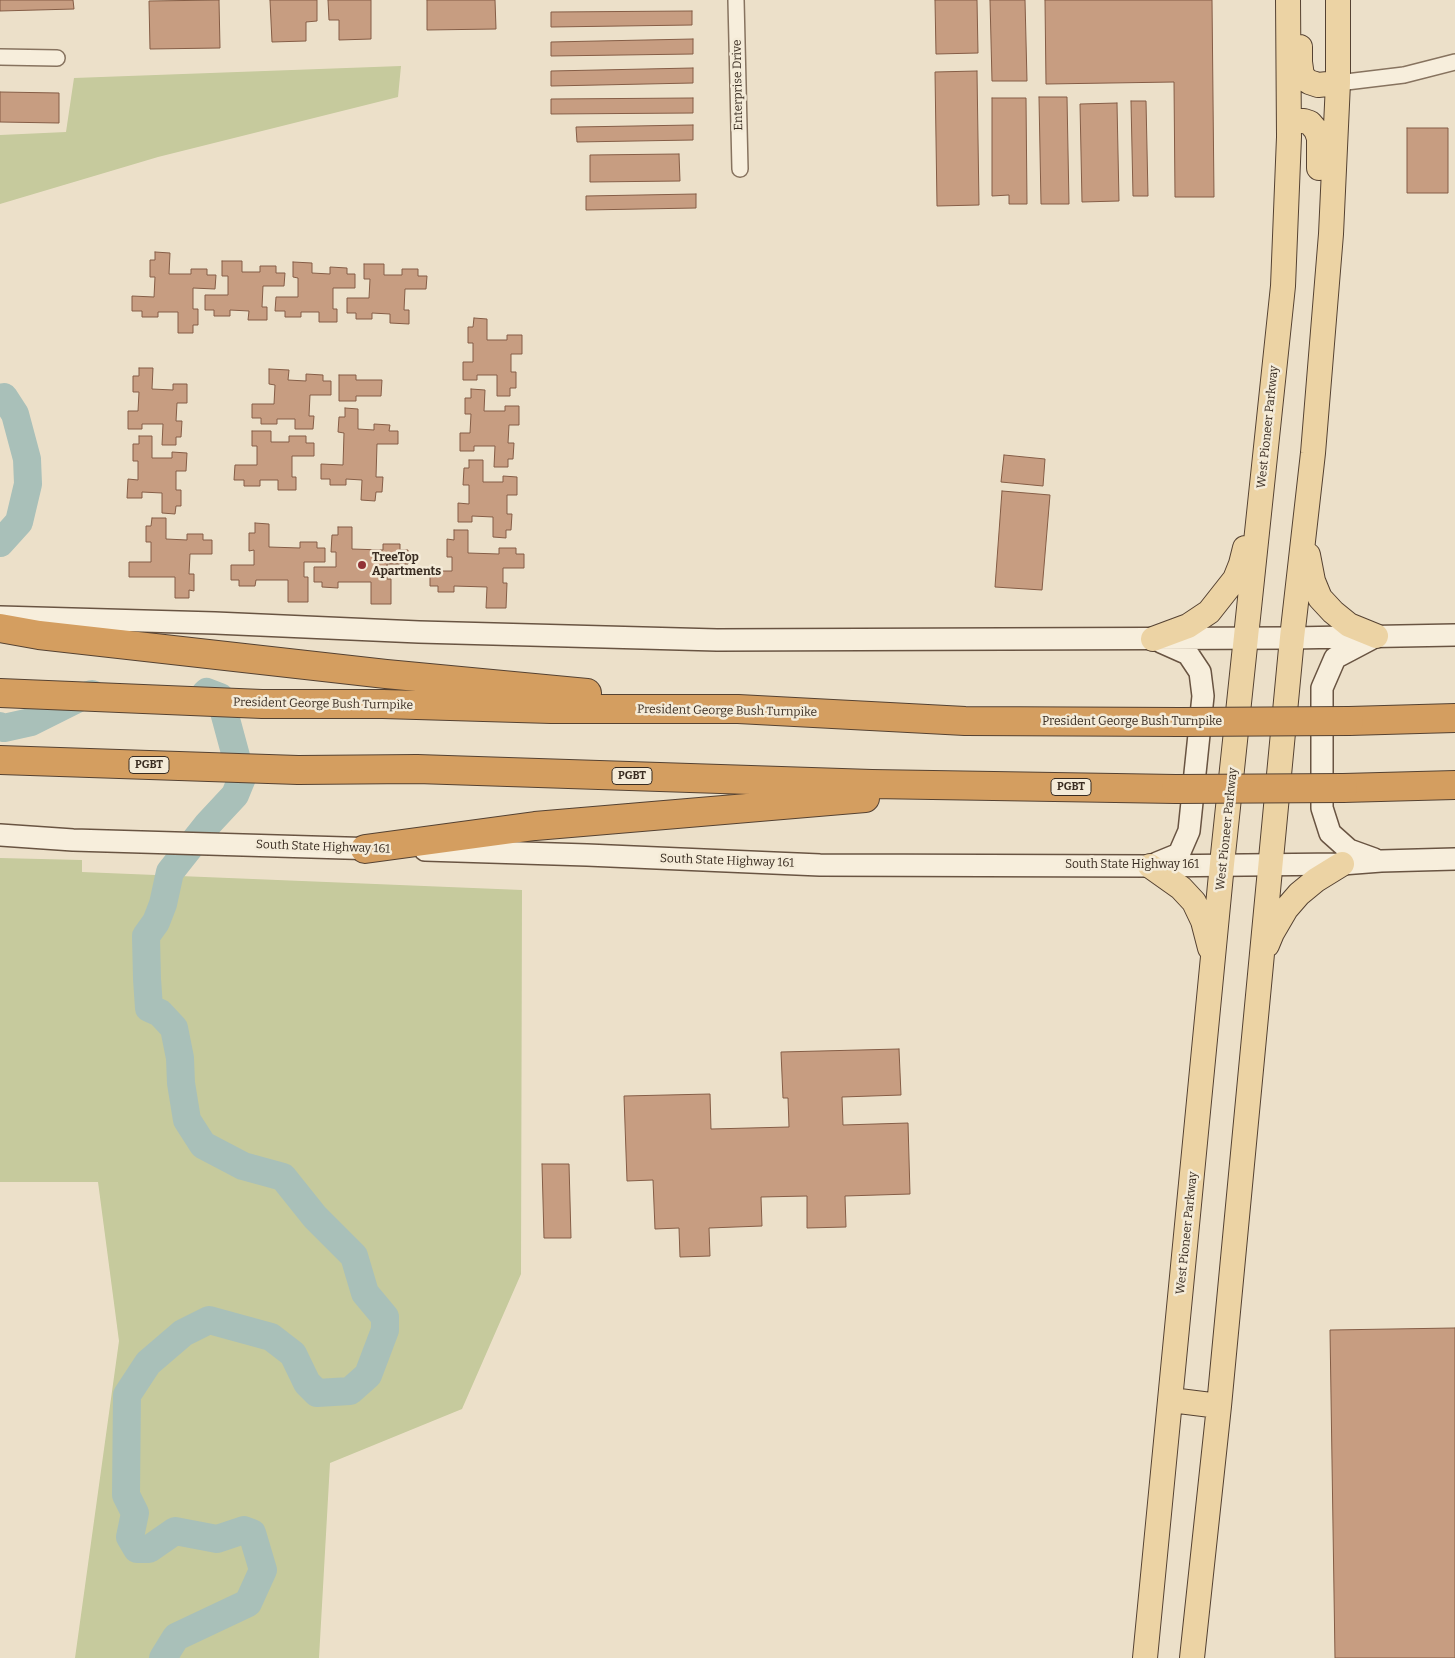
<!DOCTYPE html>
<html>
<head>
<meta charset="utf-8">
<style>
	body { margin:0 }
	canvas { display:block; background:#ece0c9 }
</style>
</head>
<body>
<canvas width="1455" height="1658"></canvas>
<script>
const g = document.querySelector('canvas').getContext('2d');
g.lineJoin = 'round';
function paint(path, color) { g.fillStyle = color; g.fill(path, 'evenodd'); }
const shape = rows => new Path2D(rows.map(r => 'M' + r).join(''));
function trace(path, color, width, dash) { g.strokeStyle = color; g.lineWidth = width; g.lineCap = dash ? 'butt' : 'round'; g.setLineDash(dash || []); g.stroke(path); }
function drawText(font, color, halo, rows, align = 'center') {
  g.font = font + ' Bitter,serif'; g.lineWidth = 5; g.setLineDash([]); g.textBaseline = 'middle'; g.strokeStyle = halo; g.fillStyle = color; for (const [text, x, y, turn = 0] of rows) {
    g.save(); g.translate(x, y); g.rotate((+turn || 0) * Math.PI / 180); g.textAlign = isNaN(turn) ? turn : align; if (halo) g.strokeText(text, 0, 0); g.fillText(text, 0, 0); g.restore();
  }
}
paint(shape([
	[401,66,398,97,158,157,0,204,0,135,66,132,74,78],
	[0,858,82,860,82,872,522,890,521,1274,462,1409,330,1463,319,1658,75,1658,119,1341,98,1182,0,1182]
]), '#c6ca9d');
trace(shape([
	[0,398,4,397,15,414,27,459,28,484,19,522,0,543],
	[0,726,4,728,31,722,81,697,92,694],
	[163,1658,176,1637,248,1603,263,1570,252,1533,244,1530,217,1539,175,1531,149,1549,137,1549,130,1537,135,1513,126,1495,127,1395,148,1363,183,1333,209,1320,271,1337,293,1354,307,1383,317,1393,350,1391,368,1375,385,1330,385,1317,365,1293,354,1256,315,1217,283,1177,243,1166,203,1145,187,1120,181,1083,180,1058,174,1028,160,1013,149,1008,147,979,146,936,156,922,163,904,170,872,208,824,235,795,244,773,237,760,220,697,207,692,205,694]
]), '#a9c0b9', 28);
const building = shape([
	[0,0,73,0,74,9,0,11,0,0],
	[219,0,220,48,150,49,149,1,219,0],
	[270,0,317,0,317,21,306,22,306,41,272,42,270,0],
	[328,0,371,0,371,39,339,40,339,20,329,20,328,0],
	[427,0,495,0,496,29,427,30,427,0],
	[935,0,977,0,978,53,936,54,935,0],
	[990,0,1025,0,1027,81,992,81,990,0],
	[1045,0,1212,0,1214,197,1175,197,1174,82,1046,84,1045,0],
	[692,11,692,25,551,27,551,12,692,11],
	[693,39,693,54,551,56,551,42,693,39],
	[693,68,693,83,551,86,551,71,693,68],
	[977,71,979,205,937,206,935,72,977,71],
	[0,92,59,93,59,123,0,122,0,92],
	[1039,97,1067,97,1069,204,1041,204,1039,97],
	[693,98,693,113,551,114,551,99,693,98],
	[992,98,1026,98,1027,204,1009,204,1009,195,992,196,992,98],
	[1131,101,1146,101,1148,196,1133,196,1131,101],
	[1117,103,1119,201,1082,202,1080,104,1117,103],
	[693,125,693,140,577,142,576,127,693,125],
	[1407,128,1448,128,1448,193,1407,193,1407,128],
	[679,154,680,181,590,182,590,155,679,154],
	[696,194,696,208,586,210,586,196,696,194],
	[155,252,170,253,169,274,191,274,191,269,207,269,207,275,216,275,215,289,193,288,193,309,198,309,198,325,193,325,193,333,178,333,178,312,158,312,158,317,142,317,142,311,132,311,132,296,154,297,155,277,150,277,150,260,155,260,155,252],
	[222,261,242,261,242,272,260,272,260,266,276,266,276,273,285,273,284,286,263,286,262,307,267,307,267,320,248,320,249,311,230,310,230,316,214,316,214,310,205,310,205,295,228,295,228,276,222,276,222,261],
	[293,262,312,263,312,273,330,274,330,267,347,268,347,274,355,274,355,288,333,288,333,309,337,309,337,322,319,322,319,312,301,312,301,317,285,317,285,311,275,311,276,297,298,297,298,278,293,277,293,262],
	[364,264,384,264,384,275,402,275,402,269,418,269,418,276,427,276,426,289,405,289,404,310,409,310,409,324,390,323,390,314,372,313,372,319,356,319,356,313,347,313,347,298,369,298,370,279,364,279,364,264],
	[474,318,487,319,487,340,507,340,507,335,522,335,522,354,511,354,511,372,516,372,516,388,510,388,510,396,497,396,497,375,477,375,477,380,463,380,463,362,473,362,473,343,468,343,468,327,473,327,474,318],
	[139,368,153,368,152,389,173,390,173,384,187,384,187,403,177,403,176,421,182,421,181,437,176,437,176,445,162,445,163,424,142,424,142,429,128,429,128,411,138,411,139,392,133,392,133,376,139,376,139,368],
	[269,369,289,370,288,380,306,381,306,374,323,375,323,381,331,381,331,395,310,395,309,416,314,416,313,429,295,429,295,419,277,419,277,424,261,424,261,418,252,418,252,404,274,404,275,385,269,384,269,369],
	[339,375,356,375,356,380,382,380,381,396,356,396,356,401,339,401,339,375],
	[471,389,485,390,484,411,505,411,505,406,519,406,519,425,509,425,508,443,514,443,513,459,508,459,508,467,494,467,495,446,474,446,474,451,460,451,460,433,470,433,471,414,465,414,465,398,471,398,471,389],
	[345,408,358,409,358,429,374,430,374,424,390,425,389,431,398,431,398,444,377,444,376,477,383,477,382,492,376,492,375,501,361,500,362,480,346,479,346,485,330,485,330,479,321,479,321,464,343,465,344,433,338,432,339,417,345,417,345,408],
	[252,431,271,431,271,442,289,442,289,436,306,436,306,443,314,443,314,456,292,456,292,477,296,477,296,490,278,490,278,480,260,480,260,486,244,486,244,480,234,480,235,465,257,465,257,446,252,446,252,431],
	[139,436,152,436,152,458,172,458,172,452,187,453,186,471,176,471,176,490,181,490,181,506,176,506,175,514,162,513,162,493,142,492,142,498,127,498,128,479,138,480,138,461,133,461,133,444,139,444,139,436],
	[1004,455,1045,459,1043,486,1001,482,1004,455],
	[469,460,483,460,483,482,503,482,503,476,517,477,517,495,507,495,507,514,512,514,511,530,506,530,506,538,493,537,493,517,472,516,472,522,458,522,458,503,469,504,469,485,463,485,464,468,469,468,469,460],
	[1002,491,1050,495,1042,590,995,587,1002,491],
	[152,518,166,518,166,539,187,540,187,534,203,534,203,540,212,540,212,554,190,554,189,574,194,574,194,591,189,590,189,598,175,598,175,577,129,577,129,562,151,562,151,542,146,542,146,526,151,526,152,518],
	[255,523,269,524,269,547,300,548,300,542,317,542,317,548,325,548,325,562,304,562,304,577,308,577,308,602,288,602,288,580,256,580,255,586,239,586,239,580,231,580,231,565,254,565,254,550,249,551,249,533,255,533,255,523],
	[338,527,352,527,352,549,383,550,383,544,400,544,400,550,408,550,408,564,387,564,387,579,391,579,391,604,371,604,371,582,338,582,338,588,322,587,322,582,314,582,314,567,336,567,336,552,331,552,332,535,338,535,338,527],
	[454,530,468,530,468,553,499,554,499,548,516,548,516,554,524,554,524,568,503,568,503,583,507,583,506,608,486,608,487,587,454,586,454,592,438,592,438,586,430,586,430,571,452,571,452,557,447,557,447,539,454,540,454,530],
	[899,1049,901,1095,842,1097,843,1125,908,1123,910,1194,845,1196,846,1227,807,1228,807,1196,761,1197,762,1226,709,1228,710,1256,680,1257,679,1228,655,1229,653,1180,627,1181,624,1096,710,1094,711,1129,789,1127,788,1098,783,1098,781,1052,899,1049],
	[542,1164,569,1164,571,1238,544,1238,542,1164],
	[1455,1328,1455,1658,1335,1658,1330,1330,1455,1328]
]);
paint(building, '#c79d81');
trace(building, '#855d46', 1);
const minor = shape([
	[736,0,740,169],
	[0,57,57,58],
	[1338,83,1404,75,1455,62]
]);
const secondary = shape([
	[0,617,215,623,419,632,717,640,1292,638,1455,635],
	[1371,639,1335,658,1322,688,1322,808,1330,833,1349,850,1374,859],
	[0,835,73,840,379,849],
	[425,850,587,855,820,865,1150,866,1342,864,1381,861,1455,859],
	[1157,863,1179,854,1189,831,1203,696,1200,672,1188,654,1161,642]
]);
const primary = shape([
	[1300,47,1300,62,1302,76,1309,82,1318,85,1338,83],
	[1289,121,1304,121,1310,123,1316,130,1319,138,1319,168],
	[1308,555,1313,581,1320,598,1333,612,1349,625,1376,636],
	[1153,639,1188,626,1209,612,1235,579,1241,564,1245,548],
	[1150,866,1181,888,1194,902,1203,921,1210,948],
	[1267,945,1272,933,1286,909,1299,894,1316,880,1342,864],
	[1171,1400,1219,1406],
	[1145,1658,1222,864,1283,286,1289,137,1288,0],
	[1192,1658,1219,1406,1292,638,1313,453,1331,234,1338,83,1338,0]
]);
const motorway = shape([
	[0,628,39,635,386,674,587,693],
	[0,693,262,704,383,704,551,709,738,709,965,721,1181,722],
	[1349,721,1455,718],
	[0,760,298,770,417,769,872,784,1176,789],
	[1343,788,1455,785],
	[365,849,535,826,865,798]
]);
trace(minor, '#87735f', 18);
trace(secondary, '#695442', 24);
trace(primary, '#554232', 26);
trace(motorway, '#554232', 30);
trace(minor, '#f7eedc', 15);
trace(secondary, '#f7eedc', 21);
trace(primary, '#ecd3a4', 24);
trace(motorway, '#d49e60', 28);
const motorwayBridge = shape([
	[1181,722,1349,721],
	[1176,789,1343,788]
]);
trace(motorwayBridge, '#554232', 30, []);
trace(motorwayBridge, '#d49e60', 28);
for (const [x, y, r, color] of [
	[362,565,5,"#923336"]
]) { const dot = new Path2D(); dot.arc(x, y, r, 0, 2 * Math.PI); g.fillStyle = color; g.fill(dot); trace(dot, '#f4ebd8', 2); }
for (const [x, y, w] of [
	[149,765,40],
	[632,776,40],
	[1071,787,40]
]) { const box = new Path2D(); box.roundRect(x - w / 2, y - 8.5, w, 17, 4); g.fillStyle = '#f4ebd8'; g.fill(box); trace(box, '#392c21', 1); }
drawText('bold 11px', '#392c21', null, [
	["PGBT",149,765],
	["PGBT",632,776],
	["PGBT",1071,787]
]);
drawText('12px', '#392c21', '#f4ebd8', [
	["Enterprise Drive",738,85,-91],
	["West Pioneer Parkway",1268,427,-84],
	["President George Bush Turnpike",323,704,1],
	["President George Bush Turnpike",727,711,1],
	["President George Bush Turnpike",1132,722],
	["West Pioneer Parkway",1227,829,-84],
	["South State Highway 161",323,847,2],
	["South State Highway 161",727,861,2],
	["South State Highway 161",1132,865],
	["West Pioneer Parkway",1187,1233,-84]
]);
drawText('bold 12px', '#392c21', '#f4ebd8', [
	["TreeTop",372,558],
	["Apartments",372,572]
], 'left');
</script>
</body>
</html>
